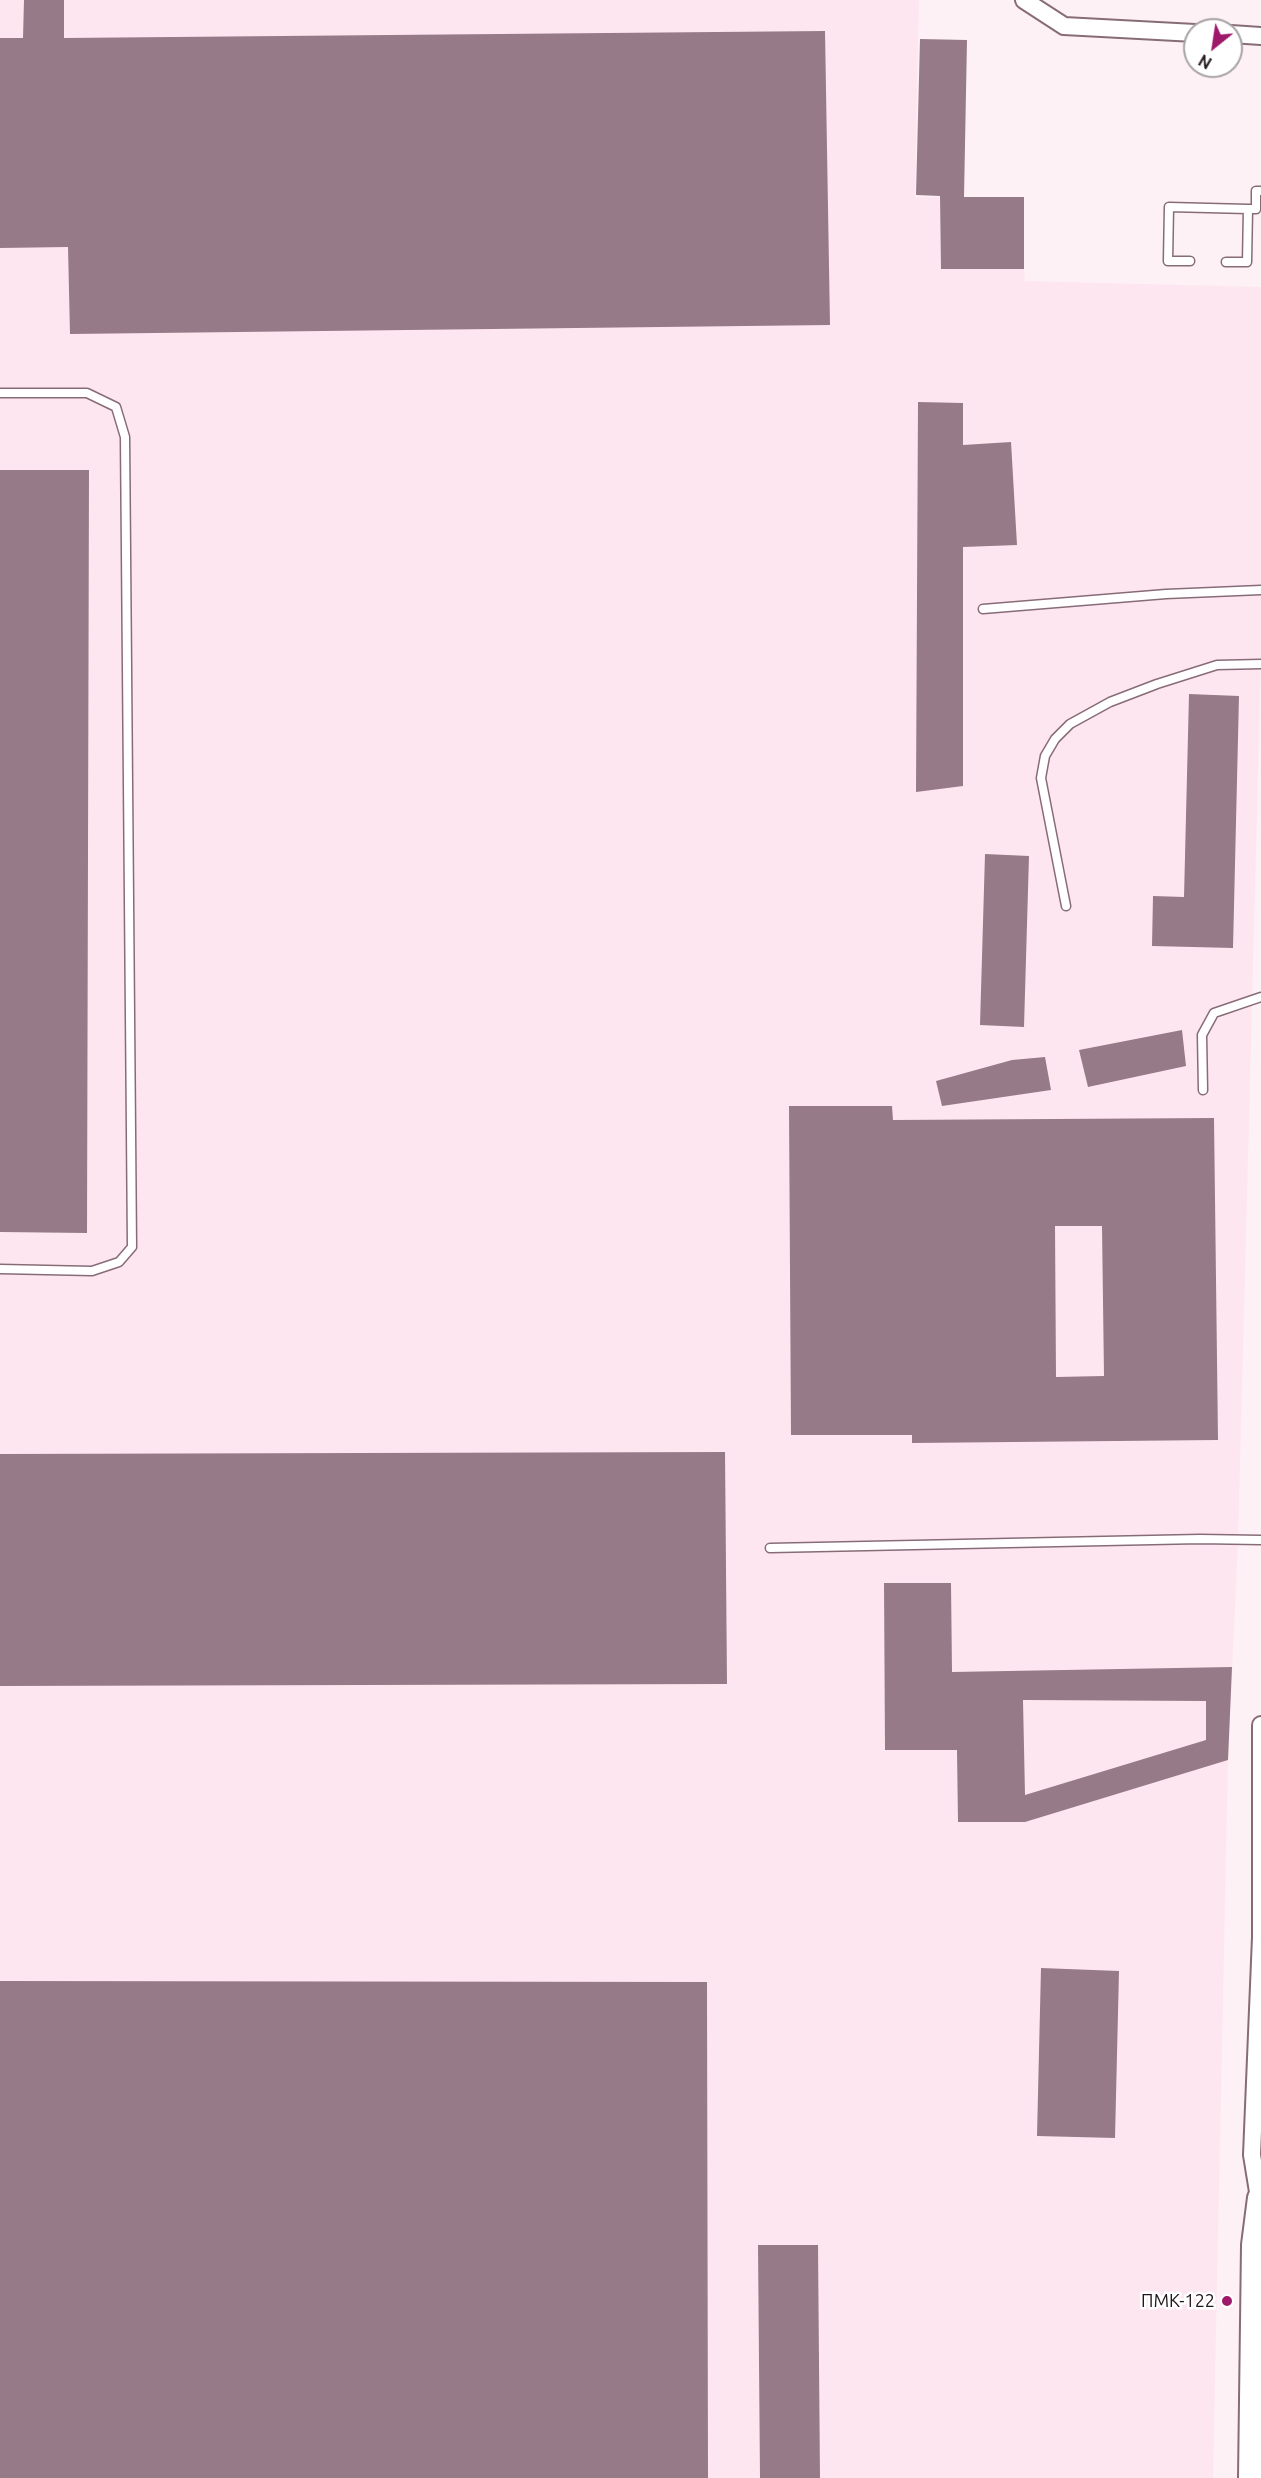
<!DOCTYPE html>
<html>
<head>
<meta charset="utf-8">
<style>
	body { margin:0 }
	#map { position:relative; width:1261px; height:2478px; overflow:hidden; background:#fdf1f6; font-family:Ubuntu,sans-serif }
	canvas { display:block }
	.north { position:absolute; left:1183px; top:18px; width:60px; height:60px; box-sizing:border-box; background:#fff; border:2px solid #a7a3a4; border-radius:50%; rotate:210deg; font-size:16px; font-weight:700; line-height:24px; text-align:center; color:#22181c }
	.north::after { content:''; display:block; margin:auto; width:21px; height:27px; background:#9e196a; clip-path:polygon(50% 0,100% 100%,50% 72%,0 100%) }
</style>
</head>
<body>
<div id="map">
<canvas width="1261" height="2478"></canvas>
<div class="north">N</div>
</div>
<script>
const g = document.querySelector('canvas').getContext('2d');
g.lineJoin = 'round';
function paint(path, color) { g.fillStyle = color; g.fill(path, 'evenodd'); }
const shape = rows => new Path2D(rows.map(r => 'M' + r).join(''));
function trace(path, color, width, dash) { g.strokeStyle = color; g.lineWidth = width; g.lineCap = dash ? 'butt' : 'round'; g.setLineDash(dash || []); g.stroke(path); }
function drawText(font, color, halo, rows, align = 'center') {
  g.font = font + ' Ubuntu,sans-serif'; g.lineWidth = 5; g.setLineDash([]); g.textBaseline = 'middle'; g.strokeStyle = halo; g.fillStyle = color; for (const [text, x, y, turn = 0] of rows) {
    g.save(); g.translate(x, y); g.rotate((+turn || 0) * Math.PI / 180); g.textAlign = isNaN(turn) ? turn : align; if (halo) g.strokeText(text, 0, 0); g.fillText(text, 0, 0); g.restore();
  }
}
paint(shape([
	[0,0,919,0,915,197,940,197,941,269,1024,269,1025,281,1261,287,1261,658,1238,1543,1228,1760,1213,2478,0,2478]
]), '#fee6f0');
paint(shape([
	[24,0,64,0,64,38,825,31,830,325,70,334,68,247,0,248,0,38,23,38],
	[920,39,967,40,964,197,1024,197,1024,269,941,269,940,196,916,195],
	[918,402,963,403,963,445,1011,442,1017,545,963,547,963,786,916,792],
	[0,470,89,470,87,1233,0,1232],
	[1189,694,1239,696,1233,948,1152,946,1153,896,1184,897],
	[985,854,1029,856,1024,1027,980,1025],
	[1182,1030,1186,1066,1088,1087,1079,1050],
	[1045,1057,1051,1090,942,1106,936,1081,1012,1060],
	[789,1106,892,1106,893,1120,1214,1118,1218,1440,912,1443,912,1435,791,1435],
	[1055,1226,1102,1226,1104,1376,1056,1377],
	[725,1452,727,1684,0,1686,0,1454],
	[884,1583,951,1583,952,1672,1232,1667,1228,1760,1025,1822,958,1822,957,1750,885,1750],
	[1023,1700,1206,1701,1206,1740,1025,1795],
	[1041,1968,1119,1971,1115,2138,1037,2136],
	[0,1981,707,1982,708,2478,0,2478],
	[758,2245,818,2245,820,2478,760,2478]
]), '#967a87');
const lane = shape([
	[1248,209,1256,209,1256,191,1261,191],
	[1190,261,1168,261,1169,207,1248,209,1247,262,1226,262],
	[0,393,87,393,116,407,125,437,132,1247,119,1262,92,1271,0,1269],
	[983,609,1166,594,1261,590],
	[1066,906,1041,778,1045,756,1055,739,1070,724,1110,702,1157,684,1217,665,1261,664],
	[1203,1090,1202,1035,1214,1013,1261,997],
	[770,1548,1200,1539,1261,1540]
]);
const street = shape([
	[1024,0,1064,26,1195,33],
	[1231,34,1261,36],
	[1259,2198,1252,2155,1261,1937,1261,1725]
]);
const secondary = shape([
	[1250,2478,1253,2245,1259,2198,1261,2198]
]);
trace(lane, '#876c78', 11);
trace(street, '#876c78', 20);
trace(secondary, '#876c78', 26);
trace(lane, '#fff', 8);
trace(street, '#fff', 16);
trace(secondary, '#fff', 22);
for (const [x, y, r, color] of [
	[1227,2301,6,"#9e196a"]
]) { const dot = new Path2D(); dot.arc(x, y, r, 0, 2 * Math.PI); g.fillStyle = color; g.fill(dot); trace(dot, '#fff', 2); }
drawText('18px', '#22181c', '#fff', [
	["ПМК-122",1215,2301]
], 'right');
</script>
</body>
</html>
